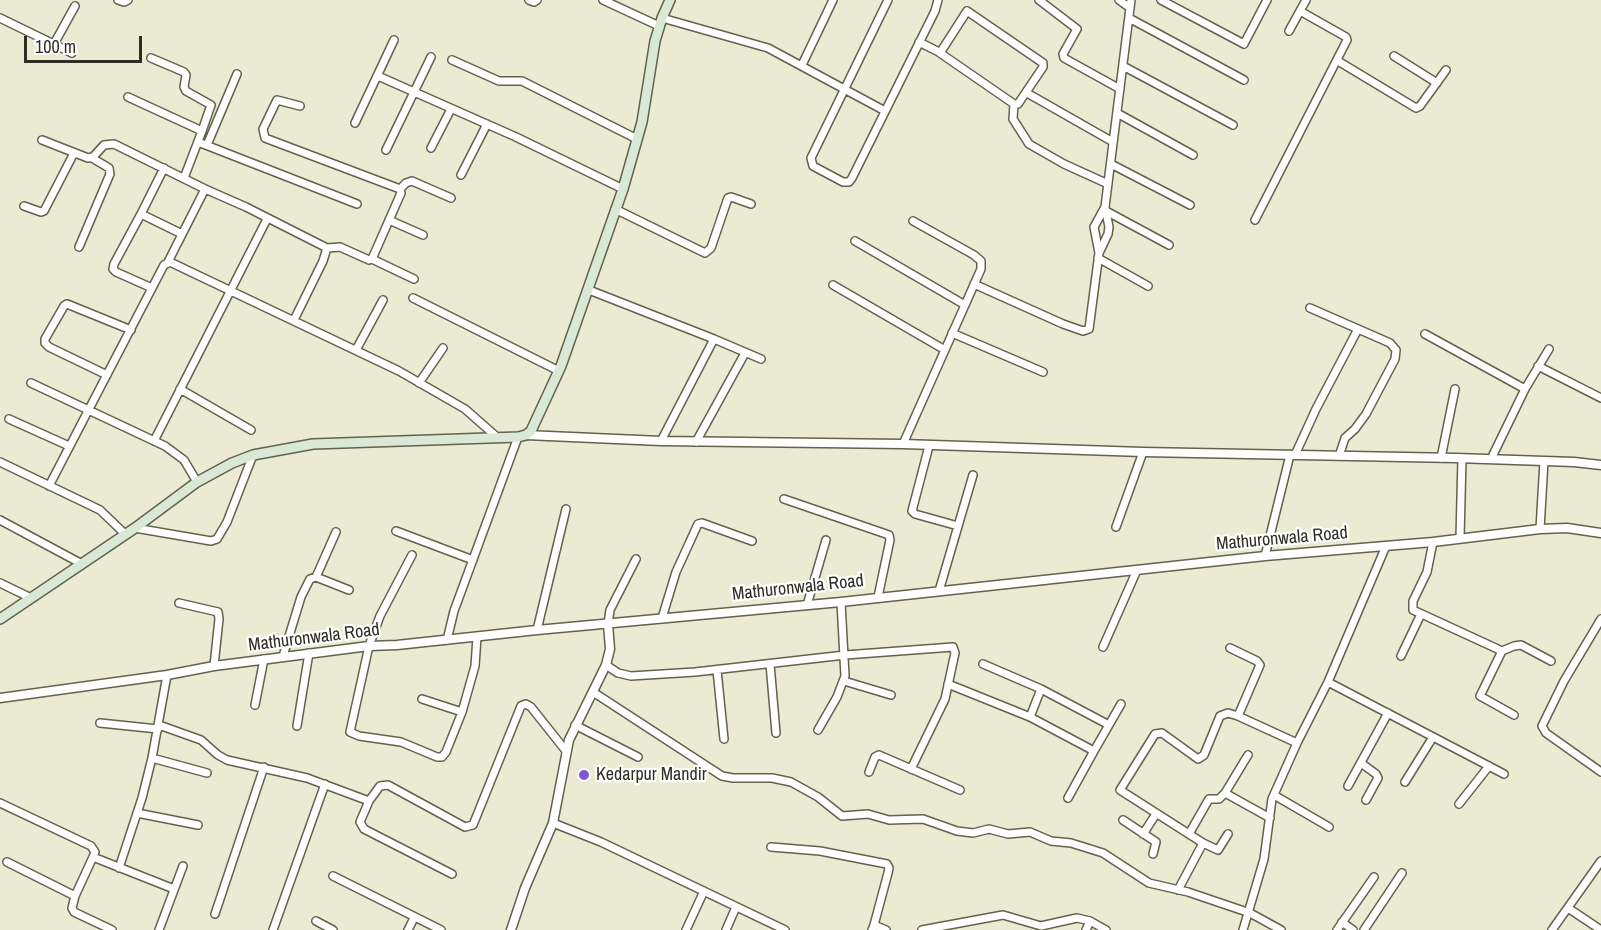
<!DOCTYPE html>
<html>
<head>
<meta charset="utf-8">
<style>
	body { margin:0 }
	#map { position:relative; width:1601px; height:930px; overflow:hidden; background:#ebead2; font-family:"Archivo Narrow",sans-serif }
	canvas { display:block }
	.scale { position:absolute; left:24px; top:36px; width:118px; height:27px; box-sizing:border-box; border:3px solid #2e2e25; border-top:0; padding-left:8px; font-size:18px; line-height:21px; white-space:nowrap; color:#2e2e25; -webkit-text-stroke:4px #fff; paint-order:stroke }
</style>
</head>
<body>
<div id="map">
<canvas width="1601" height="930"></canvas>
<div class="scale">100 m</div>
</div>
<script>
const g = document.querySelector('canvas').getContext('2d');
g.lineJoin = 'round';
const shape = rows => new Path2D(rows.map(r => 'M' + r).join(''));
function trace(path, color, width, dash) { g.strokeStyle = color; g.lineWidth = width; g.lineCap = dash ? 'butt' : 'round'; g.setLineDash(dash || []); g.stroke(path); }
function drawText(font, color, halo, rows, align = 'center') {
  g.font = font + ' "Archivo Narrow",sans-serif'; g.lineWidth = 4.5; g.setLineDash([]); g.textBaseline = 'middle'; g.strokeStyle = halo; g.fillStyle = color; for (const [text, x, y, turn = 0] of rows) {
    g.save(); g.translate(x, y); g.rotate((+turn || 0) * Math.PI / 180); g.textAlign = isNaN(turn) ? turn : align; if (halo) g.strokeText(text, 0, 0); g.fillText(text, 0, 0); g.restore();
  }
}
const minor = shape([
	[118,0,124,2,128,0],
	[529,0,534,2,537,0],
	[603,0,659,26],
	[888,0,811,158,813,166,843,182,849,182,852,178,935,11,938,0],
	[1039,0,1077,29,1063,54,1064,58,1120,89],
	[1119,0,1130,8],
	[1161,0,1244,44,1267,0],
	[967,11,1043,63,1043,67,1018,104,1014,104,940,53,967,11],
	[0,18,72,53],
	[662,18,768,48,885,111],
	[1129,18,1244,80],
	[1289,31,1306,0],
	[919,42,939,52],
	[54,44,75,6],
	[1394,56,1437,83],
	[151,58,184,72,186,75,184,87,186,91,211,105,202,131],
	[452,60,499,81,522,81,637,139],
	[1338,61,1416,108,1420,106,1446,70],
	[802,65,833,0],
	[1123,66,1233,125],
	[378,76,516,137,623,189],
	[1027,93,1113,142],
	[128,97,202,131,184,178],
	[1014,104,1013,119,1029,144,1064,164,1108,184],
	[300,106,277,100,263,129,265,138,400,189,401,193,372,259,369,260,340,247,327,248],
	[1117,113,1193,155],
	[355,123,394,40],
	[42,140,88,158,93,157,104,145,114,144,205,189],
	[198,142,357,204],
	[207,145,237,74],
	[431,148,451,109],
	[386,150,431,57],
	[1111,164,1190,205],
	[461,175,487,124],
	[400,189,406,183,412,181,451,198],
	[24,206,41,212,44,211,74,153],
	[615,209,705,253,711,248,728,198,731,197,751,204],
	[1106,211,1169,245],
	[141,214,164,168],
	[389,220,423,235],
	[1255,220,1347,40,1346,37,1300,11],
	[913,221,974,255,981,261,981,269,965,305],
	[855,241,965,305,903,444],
	[79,247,110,174,109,168,92,158],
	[1099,253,1108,234,1109,227,1105,207,1131,0],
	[1098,258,1148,286],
	[372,259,414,279],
	[168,262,205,189,246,207,327,248,323,261,294,320],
	[974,284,1063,324,1083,331,1089,329,1099,253,1094,227,1105,207],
	[833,285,945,350],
	[152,288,116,272,113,269,114,264,141,214,182,234],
	[589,290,714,339,661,441],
	[413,298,559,371],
	[1310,308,1390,343,1396,350,1395,359,1366,414,1355,429,1345,438,1339,456],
	[952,333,1043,372],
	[1425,334,1525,389],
	[714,339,761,359],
	[356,350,383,300],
	[1538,366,1601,398],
	[107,375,49,347,45,343,45,339,64,306,67,304,131,330],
	[31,383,165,446,184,460,197,482],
	[419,383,443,348],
	[180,389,251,430],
	[9,419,69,446],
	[154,441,267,219],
	[696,442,745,353],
	[929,446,912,511,915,514,958,526],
	[1295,455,1316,409,1358,329],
	[1441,458,1455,389],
	[1491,459,1525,389,1549,349],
	[0,462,100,510,125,534],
	[49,486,164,265,170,262,399,371,465,409,498,438],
	[784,499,889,535,890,540,878,597],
	[0,520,82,564],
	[1116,527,1143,452],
	[135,528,211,541,217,539,227,522,253,455],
	[1540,529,1544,461],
	[396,531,473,560],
	[1460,538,1462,458],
	[1433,542,1427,572,1413,601,1413,610,1502,651,1480,696,1514,715],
	[412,555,380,616,369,646,350,732,359,736,401,742,437,757,442,757,446,752,462,712,475,666,477,637],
	[1265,556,1290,455],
	[316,577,336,532],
	[0,583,31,598],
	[939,591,973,475],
	[179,603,218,612,219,619,214,666],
	[807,605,826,540],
	[662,618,676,572,698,524,702,523,752,541],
	[1601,619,1564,681,1542,726,1546,733,1601,772],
	[608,624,610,610,636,559],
	[537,630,566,509],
	[447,640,454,611,518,437],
	[1103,647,1137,570],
	[1230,648,1257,661,1260,665,1238,716],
	[1502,651,1514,646,1521,645,1551,661],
	[283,656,301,597,310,579,316,577,349,590],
	[1401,656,1421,614],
	[770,664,776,733],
	[983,664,1041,689,1109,725],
	[606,665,618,673,631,676,695,672,845,655,953,647,955,653,945,699,911,769],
	[717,670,724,739],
	[844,681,891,695],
	[1328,682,1504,774],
	[948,684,1030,717,1094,751,1121,704],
	[593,692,722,776,733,778,772,778,791,782,818,797,842,816,868,814,889,820,923,819,957,831,973,833,989,829,1008,834,1030,832,1051,841,1071,843,1103,853,1149,883,1188,892,1250,913,1281,930],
	[422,699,462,712],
	[255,705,264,659],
	[1030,717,1041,689],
	[100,723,158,729],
	[159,725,201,740,218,755,227,760,307,778,369,801,380,786,388,785,465,827,473,825,521,706,526,704,531,707,566,751],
	[575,725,638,757],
	[297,726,309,653],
	[818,730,837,697,845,676,841,602],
	[152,758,207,773],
	[1361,763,1376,774,1378,778,1366,800],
	[869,772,875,757,879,755,960,790],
	[1405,782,1433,737],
	[1348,786,1388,713],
	[1225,793,1248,755],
	[1274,795,1329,827],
	[1068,798,1094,751],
	[369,801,360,822,364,829,452,874],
	[0,803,91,846,95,852,93,857,174,889],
	[1459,804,1489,766],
	[137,813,198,825],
	[1123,820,1156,842,1153,854],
	[553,823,601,842,785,930],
	[1143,834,1156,814],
	[1189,834,1209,799,1219,799,1225,793,1270,818],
	[1203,843,1218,850,1228,834],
	[771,847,820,851,887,864,889,868,888,873,874,925],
	[7,862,75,896,93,857],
	[119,868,142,798,152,758,167,675],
	[333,876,441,930],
	[1178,890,1203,843,1120,790,1155,734,1162,733,1198,759,1204,755,1220,716,1228,713,1238,716,1297,743],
	[75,896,72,908,74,912,112,930],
	[1568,908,1601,930],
	[215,914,264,767],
	[316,921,333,930],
	[1342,922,1353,930],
	[159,930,183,866],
	[273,930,325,784],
	[408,930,414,918],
	[686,930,704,891],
	[726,930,736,907],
	[872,930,874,925,886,930],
	[922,930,1003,915,1041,926,1077,918,1090,921],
	[1086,930,1090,921,1106,930],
	[1243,930,1264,859,1272,799,1297,743,1328,682,1386,546],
	[1337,930,1374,877],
	[1364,930,1402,873],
	[1552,930,1601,861]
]);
const tertiary = shape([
	[526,435,661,441,903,444,1143,452,1456,458,1574,462,1601,465],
	[0,698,167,675,214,666,369,646,397,645,537,630,841,602,1265,556,1433,542,1540,529,1567,528,1601,533],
	[511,930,525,888,553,823,569,740,606,665,610,649,608,624]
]);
const secondary = shape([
	[0,619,135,528,197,482,232,463,253,455,313,444,518,437,526,435,531,431,561,366,623,189,642,122,655,41,662,18,670,0]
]);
trace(minor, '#62624d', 10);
trace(tertiary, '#62624d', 11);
trace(secondary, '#62624d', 12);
trace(minor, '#fff', 7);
trace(tertiary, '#fff', 8);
trace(secondary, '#dae8d6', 9);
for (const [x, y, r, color] of [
	[584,775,6,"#8058d1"]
]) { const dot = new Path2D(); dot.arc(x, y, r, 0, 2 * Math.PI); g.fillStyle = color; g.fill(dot); trace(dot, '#fff', 2); }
drawText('18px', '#2e2e25', '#fff', [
	["Mathuronwala Road",1282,539,-5],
	["Mathuronwala Road",798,588,-6],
	["Mathuronwala Road",314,638,-7]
]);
drawText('18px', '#2e2e25', '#fff', [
	["Kedarpur Mandir",596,775]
], 'left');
</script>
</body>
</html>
